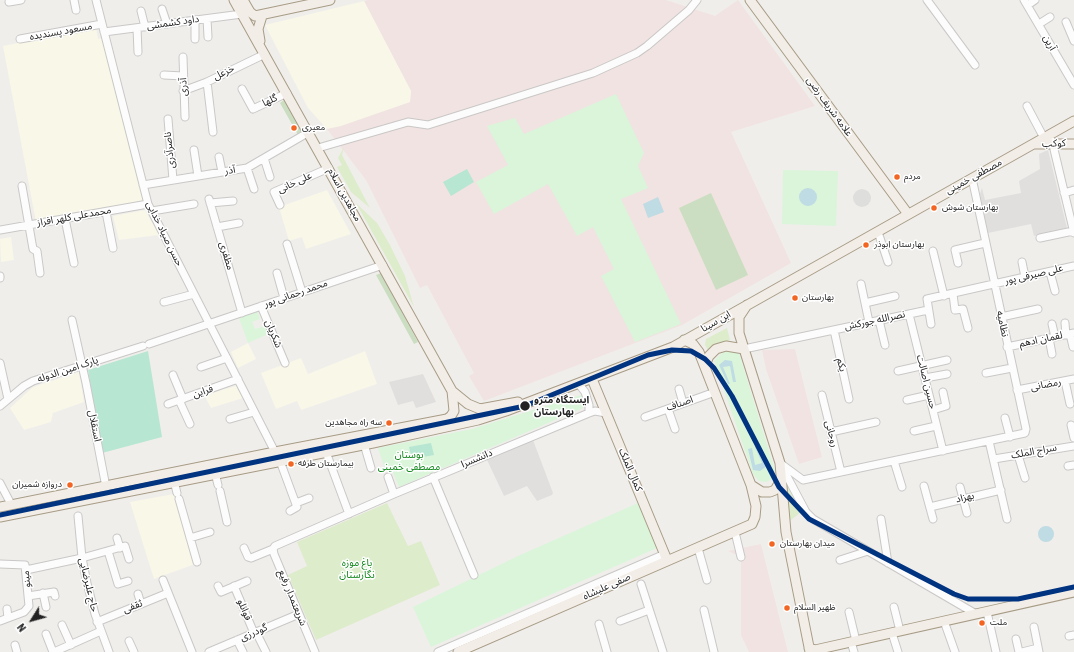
<!DOCTYPE html>
<html>
<head>
<meta charset="utf-8">
<style>
	body { margin:0 }
	#map { position:relative; width:1074px; height:652px; overflow:hidden; background:#f0eeeb; font-family:"Roboto Condensed",sans-serif }
	canvas { display:block }
	.north { position:absolute; left:12px; top:600px; width:40px; height:40px; -webkit-text-stroke:3px #fff; paint-order:stroke; rotate:233deg; font-size:11px; font-weight:700; line-height:16px; text-align:center; color:#222 }
	.north::after { content:''; display:block; margin:auto; width:14px; height:18px; background:#222; clip-path:polygon(50% 0,100% 100%,50% 72%,0 100%) }
</style>
</head>
<body>
<div id="map">
<canvas width="1074" height="652"></canvas>
<div class="north">N</div>
</div>
<script>
const g = document.querySelector('canvas').getContext('2d');
g.lineJoin = 'round';
function paint(path, color) { g.fillStyle = color; g.fill(path, 'evenodd'); }
const shape = rows => new Path2D(rows.map(r => 'M' + r).join(''));
function trace(path, color, width, dash) { g.strokeStyle = color; g.lineWidth = width; g.lineCap = dash ? 'butt' : 'round'; g.setLineDash(dash || []); g.stroke(path); }
function drawText(font, color, halo, rows, align = 'center') {
  g.font = font + ' "Roboto Condensed","Noto Sans Arabic",sans-serif'; g.lineWidth = 3; g.setLineDash([]); g.textBaseline = 'middle'; g.strokeStyle = halo; g.fillStyle = color; for (const [text, x, y, turn = 0] of rows) {
    g.save(); g.translate(x, y); g.rotate((+turn || 0) * Math.PI / 180); g.textAlign = isNaN(turn) ? turn : align; if (halo) g.strokeText(text, 0, 0); g.fillText(text, 0, 0); g.restore();
  }
}
paint(shape([
	[369,0,666,0,715,16,738,0,815,106,731,132,791,263,682,325,484,401,469,376,474,373,427,285,420,288,366,180,327,129,410,102,411,91,364,1],
	[795,349,822,457,799,464,766,369,762,350],
	[761,544,788,652,749,652,741,635,741,557,728,551]
]), '#f1e3e1');
paint(shape([
	[364,1,411,91,410,102,341,126,327,129,308,108,265,25],
	[96,27,98,39,102,38,146,203,36,222,3,46],
	[327,190,351,234,306,249,302,237,289,241,279,207],
	[145,210,159,235,119,240,113,216],
	[11,237,14,260,1,262,0,239],
	[248,343,256,359,238,368,231,352],
	[365,351,377,384,301,410,297,401,276,409,261,373,301,358,308,374],
	[79,372,84,402,53,413,51,422,24,430,10,408,33,387],
	[236,386,243,398,211,408,204,395],
	[174,494,195,564,154,579,130,502]
]), '#f8f7e8');
paint(shape([
	'853 198a9 9 0 1 1 18 0a9 9 0 1 1-18 0Z'
]), '#dededc');
paint(shape([
	[344,147,342,155,370,208,351,192,337,167,342,165,338,158],
	[356,203,377,223,390,245,405,276,414,307],
	[727,328,730,340,708,350,705,345,706,339],
	[787,485,800,513,787,523],
	[387,503,408,546,421,541,440,585,316,640,288,575,307,566,297,542]
]), '#ddeccb');
paint(shape([
	[284,100,303,133,298,135,280,103],
	[711,193,748,275,716,290,679,208],
	[381,273,418,342,414,344,376,275]
]), '#cbdec1');
paint(shape([
	[616,94,644,153,638,166,648,188,621,199,681,324,635,342,601,276,614,269,593,227,577,236,548,184,494,214,476,182,508,165,487,126,515,118,524,134],
	[783,170,838,171,836,226,782,224],
	[257,311,260,319,252,322,255,329,265,326,268,334,248,343,239,318],
	[728,351,739,353,775,471,772,479,766,482,759,481,753,474,714,361,722,353],
	[581,395,585,402,583,408,399,487,392,470,386,472,378,448,472,429],
	[638,503,657,548,431,647,413,607,518,556]
]), '#daf5da');
paint(shape([
	[467,169,474,182,451,196,443,182],
	[148,351,162,437,102,453,88,370],
	[431,443,434,455,412,459,409,447]
]), '#b7e6d2');
paint(shape([
	[1048,150,1067,228,1034,236,1031,224,988,233,980,194,982,188,985,200,1021,193,1019,181,1040,169,1039,154],
	[423,374,436,402,416,408,413,401,398,405,389,382],
	[533,440,553,493,552,495,537,501,527,486,504,496,487,460]
]), '#e0dfde');
paint(shape([
	'799 197a9 9 0 1 1 18 0a9 9 0 1 1-18 0Z',
	[658,197,664,212,648,218,643,204],
	[725,360,732,361,736,382,733,382,730,366,723,367,730,384,728,384,719,365],
	[757,446,767,466,760,471,753,470,748,449,752,448,755,465,762,463,755,447],
	'1038 534a8 8 0 1 1 16 0a8 8 0 1 1-16 0Z'
]), '#bfdbe3');
const minor = shape([
	[74,0,76,10],
	[96,0,148,204,275,452],
	[927,0,975,65],
	[1024,0,1074,85],
	[9,2,21,0],
	[1028,5,1035,0],
	[162,9,167,24],
	[141,11,145,27],
	[207,19,208,37],
	[195,20,195,39],
	[1066,22,1074,41],
	[1039,24,1050,17],
	[137,28,138,52],
	[104,32,242,14],
	[20,39,102,24],
	[183,57,185,117],
	[164,75,183,76],
	[207,82,213,132],
	[242,89,253,109,287,93],
	[183,91,207,82,265,54],
	[1027,106,1044,138],
	[168,119,173,180],
	[1052,141,1074,233],
	[318,148,408,122,428,125,593,73,637,53,647,46,689,10,697,0],
	[194,150,198,176],
	[219,157,222,172],
	[264,158,270,177],
	[247,168,254,189],
	[143,185,247,168,309,132],
	[22,186,33,249,37,251,40,273],
	[1064,193,1074,190],
	[209,199,242,313],
	[210,203,233,201],
	[280,205,274,192,329,168],
	[152,211,194,204],
	[106,212,113,248],
	[65,219,74,263],
	[217,227,239,223],
	[0,230,148,204],
	[878,232,888,262],
	[1040,238,1073,231],
	[287,244,302,292],
	[933,251,944,296],
	[1022,262,1025,277],
	[958,263,955,250,985,243],
	[1050,272,1055,291],
	[277,273,284,298],
	[0,276,0,278],
	[861,284,869,322],
	[953,294,955,310,963,309,968,328],
	[164,302,194,294],
	[865,303,895,296],
	[261,306,285,363],
	[909,314,943,451],
	[1001,317,1038,309],
	[72,320,86,383,106,487],
	[879,320,885,345],
	[1065,323,1066,335],
	[931,324,927,299,1074,266],
	[1052,324,1055,337],
	[834,330,849,399],
	[1070,334,1073,347],
	[1049,338,1052,354],
	[149,344,383,265],
	[1007,347,1074,333],
	[744,349,928,310],
	[0,363,8,399],
	[201,367,227,358],
	[898,371,947,360],
	[986,373,1012,368],
	[173,375,183,399],
	[925,378,947,374],
	[1065,381,1070,404],
	[578,383,585,392,589,405,589,413],
	[679,389,683,403],
	[1017,390,1074,379],
	[822,395,841,472],
	[179,400,190,424],
	[907,400,929,395],
	[168,404,238,379],
	[0,406,24,386,33,381,143,346],
	[668,409,675,429],
	[933,410,946,406,943,392],
	[645,417,715,392],
	[1005,418,1010,437],
	[230,419,254,412],
	[1071,425,1074,438],
	[914,431,936,426],
	[831,432,876,422],
	[989,441,1007,519],
	[364,444,371,468],
	[326,452,349,514],
	[1018,455,1025,478],
	[994,459,1074,446],
	[280,461,297,507,290,511],
	[894,461,902,487],
	[780,463,803,480,1025,433,1026,429,972,178],
	[781,465,806,512,813,519,976,614],
	[1068,466,1074,465],
	[215,473,218,485],
	[388,477,394,494],
	[433,477,474,575],
	[174,481,177,493],
	[0,483,11,504],
	[924,486,933,519],
	[960,487,967,513],
	[220,491,227,522],
	[179,499,197,562],
	[296,503,309,498],
	[930,507,1001,490],
	[78,516,82,558,87,583,95,614,109,652],
	[881,519,888,563],
	[735,532,741,557],
	[117,538,120,548],
	[190,538,210,532],
	[244,548,248,557,251,558,273,549],
	[698,548,707,580],
	[108,551,118,584,128,581],
	[840,560,868,551],
	[0,564,25,565,29,606,24,612,0,621],
	[26,570,82,558,125,546,129,559],
	[163,580,192,652],
	[641,584,663,652],
	[218,586,221,592,247,581],
	[234,586,254,633],
	[43,593,46,607],
	[138,594,141,604],
	[28,596,54,592,55,596],
	[894,607,900,631],
	[7,609,8,618],
	[704,610,714,652],
	[849,612,856,641],
	[987,612,996,652],
	[620,621,649,610],
	[944,621,955,652],
	[97,622,168,593],
	[599,624,607,652],
	[62,625,71,645],
	[1034,627,1039,652],
	[256,632,266,652],
	[892,633,898,652],
	[46,634,53,652],
	[1069,636,1074,635],
	[1016,639,1019,652],
	[237,640,243,652],
	[129,641,134,652],
	[851,642,854,652],
	[15,645,17,652],
	[54,652,101,631],
	[209,652,299,614],
	[315,652,274,554,273,549,275,546,394,494,589,413,595,411,606,413],
	[438,652,665,554],
	[1022,652,1038,648]
]);
const major = shape([
	[234,0,452,391,468,404,480,409,518,402],
	[243,0,250,12,255,16,330,0],
	[750,0,908,214],
	[260,41,258,29,262,16],
	[1034,144,1074,144],
	[747,305,739,317,739,333,780,463,786,532,810,652],
	[705,365,709,356,716,349,726,346,744,349],
	[592,379,667,560],
	[751,485,762,492,770,492,775,490,781,480],
	[0,507,275,452,447,419,451,416,454,411,452,391],
	[0,517,373,443,478,420,506,411,673,347,1074,121],
	[809,648,815,650,1074,592],
	[458,652,752,524,755,517,756,506,751,485,699,352,693,344,684,340]
]);
trace(minor, '#c9c8c7', 9);
trace(major, '#a79c86', 11);
trace(minor, '#fdfcfc', 7);
trace(major, '#f3ede7', 9);
trace(shape([
	[0,515,525,406,648,355,672,350,691,351,705,359,714,368,732,396,779,487,809,519,954,594,968,599,1018,599,1074,587]
]), '#003380', 5);
for (const [x, y, r, color] of [
	[294,128,3.5,"#f26522"],
	[897,177,3.5,"#f26522"],
	[934,208,3.5,"#f26522"],
	[866,245,3.5,"#f26522"],
	[795,298,3.5,"#f26522"],
	[525,406,5.5,"#222"],
	[389,423,3.5,"#f26522"],
	[291,464,3.5,"#f26522"],
	[70,485,3.5,"#f26522"],
	[772,544,3.5,"#f26522"],
	[787,608,3.5,"#f26522"],
	[982,623,3.5,"#f26522"]
]) { const dot = new Path2D(); dot.arc(x, y, r, 0, 2 * Math.PI); g.fillStyle = color; g.fill(dot); trace(dot, '#fff', 1.5); }
drawText('9px', '#222', '#fff', [
	["معیری",302,128],
	["مردم",904,177],
	["بهارستان شوش",942,208],
	["بهارستان ابوذر",874,245],
	["بهارستان",802,298],
	["سه راه مجاهدین",382,423,"right"],
	["بیمارستان طرفه",298,464],
	["دروازه شمیران",62,485,"right"],
	["میدان بهارستان",780,544],
	["ظهیر السلام",794,608],
	["ملت",990,623]
], 'left');
drawText('10px', '#222', '#fff', [
	["داود کشمشی",173,23,-8],
	["مسعود پسندیده",61,32,-10],
	["آرین",1049,43,61],
	["خزعل",224,73,-26],
	["آذری",184,87,-92],
	["گلها",270,101,-25],
	["علامه شریف رضی",829,107,54],
	["کوکب",1054,144,-1],
	["ناصرآذری",170,150,-96],
	["آذر",230,171,-9],
	["مصطفی خمینی",974,177,-29],
	["علی خانی",295,183,-25],
	["مجاهدین اسلام",344,195,61],
	["محمدعلی کلهر افراز",74,217,-10],
	["حسن صیاد خدایی",164,234,64],
	["مظفری",226,256,74],
	["علی صیرفی پور",1034,275,-13],
	["محمد رحمانی پور",296,294,-19],
	["نصرالله جورکش",875,321,-12],
	["ابن سینا",716,322,-30],
	["نظامیه",1002,324,78],
	["شکریان",273,334,67],
	["لقمان ادهم",1041,340,-12],
	["یکم",841,365,77],
	["پارک امین الدوله",68,370,-18],
	["حسین اصالت",926,382,76],
	["رمضانی",1046,385,-11],
	["فراین",203,392,-19],
	["اصناف",680,404,-19],
	["استقلال",94,426,79],
	["روحانی",831,434,76],
	["سراج الملک",1034,452,-10],
	["دانشسرا",477,459,-23],
	["کمال الملک",630,470,67],
	["بهزاد",965,498,-13],
	["مینو",27,579,-95],
	["حاج علیرضایی",88,585,77],
	["صفی علیشاه",607,587,-24],
	["شریعتمدار رفیع",292,598,68],
	["ثقفی",133,607,-22],
	["قوانلو",244,610,67],
	["گودرزی",254,633,-23]
]);
drawText('bold 10px', '#222', '#fff', [
	["ایستگاه مترو",534,400],
	["بهارستان",534,412]
], 'left');
drawText('10px', '#0c8416', '#fff', [
	["بوستان",409,455],
	["مصطفی خمینی",409,467],
	["باغ موزه",357,563],
	["نگارستان",357,575]
]);
</script>
</body>
</html>
